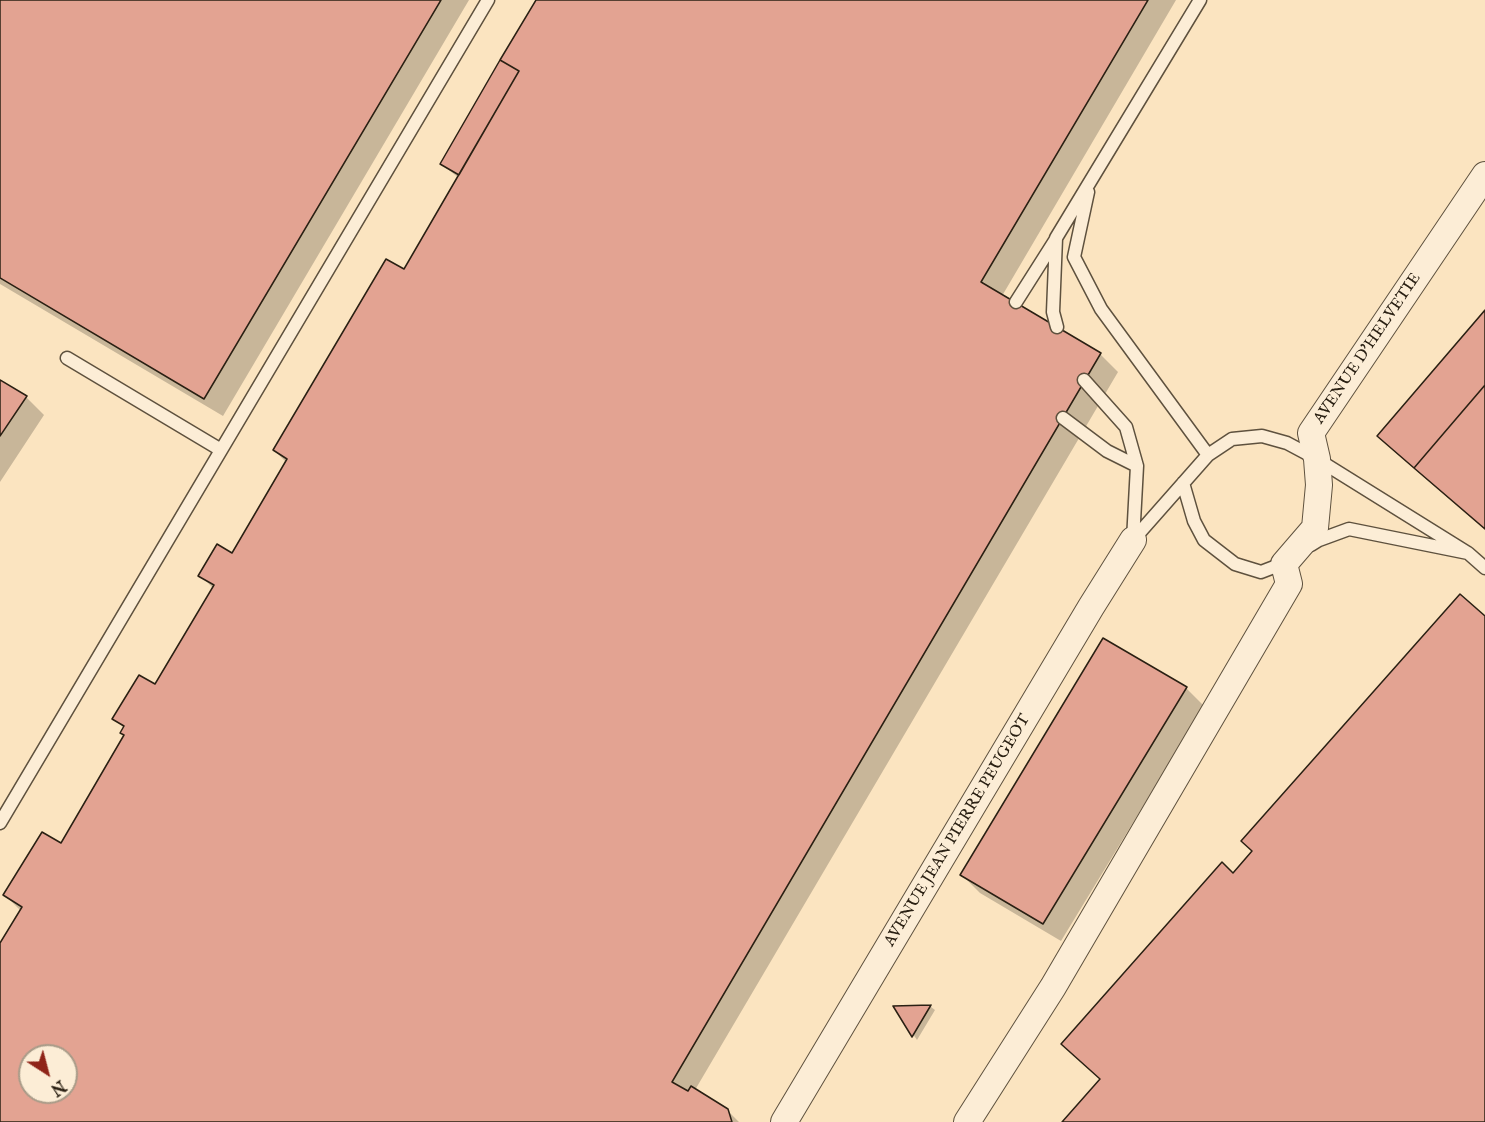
<!DOCTYPE html>
<html>
<head>
<meta charset="utf-8">
<style>
	body { margin:0 }
	#map { position:relative; width:1485px; height:1122px; overflow:hidden; background:#fbe4c0; font-family:"IM FELL English",serif }
	canvas { display:block }
	.north { position:absolute; left:18px; top:1044px; width:60px; height:60px; box-sizing:border-box; background:#fcedd6; border:2px solid #a89b88; border-radius:50%; rotate:144deg; font-size:16px; font-weight:700; line-height:24px; text-align:center; color:#2a2013 }
	.north::after { content:''; display:block; margin:auto; width:21px; height:27px; background:#8f2418; clip-path:polygon(50% 0,100% 100%,50% 72%,0 100%) }
</style>
</head>
<body>
<div id="map">
<canvas width="1485" height="1122"></canvas>
<div class="north">N</div>
</div>
<script>
const g = document.querySelector('canvas').getContext('2d');
g.lineJoin = 'round';
function paint(path, color) { g.fillStyle = color; g.fill(path, 'evenodd'); }
const shape = rows => new Path2D(rows.map(r => 'M' + r).join(''));
function trace(path, color, width, dash) { g.strokeStyle = color; g.lineWidth = width; g.lineCap = dash ? 'butt' : 'round'; g.setLineDash(dash || []); g.stroke(path); }
function drawText(font, color, halo, rows, align = 'center') {
  g.font = font + ' "IM FELL English",serif'; g.lineWidth = 6; g.setLineDash([]); g.textBaseline = 'middle'; g.strokeStyle = halo; g.fillStyle = color; for (const [text, x, y, turn = 0] of rows) {
    g.save(); g.translate(x, y); g.rotate((+turn || 0) * Math.PI / 180); g.textAlign = isNaN(turn) ? turn : align; if (halo) g.strokeText(text, 0, 0); g.fillText(text, 0, 0); g.restore();
  }
}
paint(shape([
	[0,0,469,0,223,416,0,284],
	[538,0,1176,0,1002,296,1100,354,1118,372,695,1090,727,1110,739,1122,0,1122,0,946,21,911,5,895,61,845,126,736,124,728,114,719,155,686,214,589,200,575,233,555,287,463,274,450,404,271,459,178,441,164],
	[30,1056,66,1056,66,1092,30,1092],
	[1485,313,1485,530,1397,454,1379,436],
	[0,382,26,397,44,415,0,482],
	[1186,688,1204,706,1061,941,980,893,962,875],
	[895,1007,931,1007,935,1010,917,1040]
]), '#0003');
const building = shape([
	[0,0,441,0,204,399,0,278,0,0],
	[536,0,1148,0,981,282,1101,353,672,1082,688,1091,691,1086,728,1109,732,1122,0,1122,0,943,22,907,3,895,42,832,61,843,124,735,120,733,124,726,112,719,139,675,155,684,214,585,198,576,217,544,232,553,287,459,273,450,386,259,404,269,519,71,500,60,536,0],
	[30,1056,66,1056,66,1092,30,1092,30,1056],
	[500,60,519,71,459,175,440,164,500,60],
	[1485,310,1485,385,1414,468,1377,436,1485,310],
	[0,380,27,396,0,436,0,380],
	[1485,385,1485,529,1414,468,1485,385],
	[1460,594,1485,616,1485,1122,1062,1122,1100,1079,1061,1044,1222,862,1233,873,1252,851,1241,841,1460,594],
	[1103,638,1187,687,1043,924,960,875,1103,638],
	[931,1005,912,1037,893,1006,931,1005]
]);
paint(building, '#e3a392');
trace(building, '#2a2013', 1.5);
const lane = shape([
	[1088,192,1074,257,1101,309,1208,455],
	[1016,302,1056,239],
	[1057,327,1053,312,1056,238,1200,0],
	[67,358,221,450],
	[1084,380,1126,427,1137,466],
	[1063,418,1107,451,1137,466,1133,540],
	[1183,483,1194,521,1204,540,1235,564,1261,572,1287,562],
	[1133,540,1208,455,1232,439,1262,436,1287,443,1317,459,1468,553],
	[1311,545,1319,540,1349,529,1468,553,1485,568],
	[0,823,488,0]
]);
const street = shape([
	[784,1122,1091,607,1133,540],
	[967,1122,1053,987,1289,584,1284,564,1315,528,1319,485,1317,459,1311,433,1485,175]
]);
trace(lane, '#5e513e', 15);
trace(street, '#5e513e', 28);
trace(lane, '#fcedd6', 12);
trace(street, '#fcedd6', 26);
drawText('16px', '#2a2013', '#fcedd6', [
	["AVENUE D'HELVETIE",1368,349,-56],
	["AVENUE JEAN PIERRE PEUGEOT",958,831,-59]
]);
</script>
</body>
</html>
